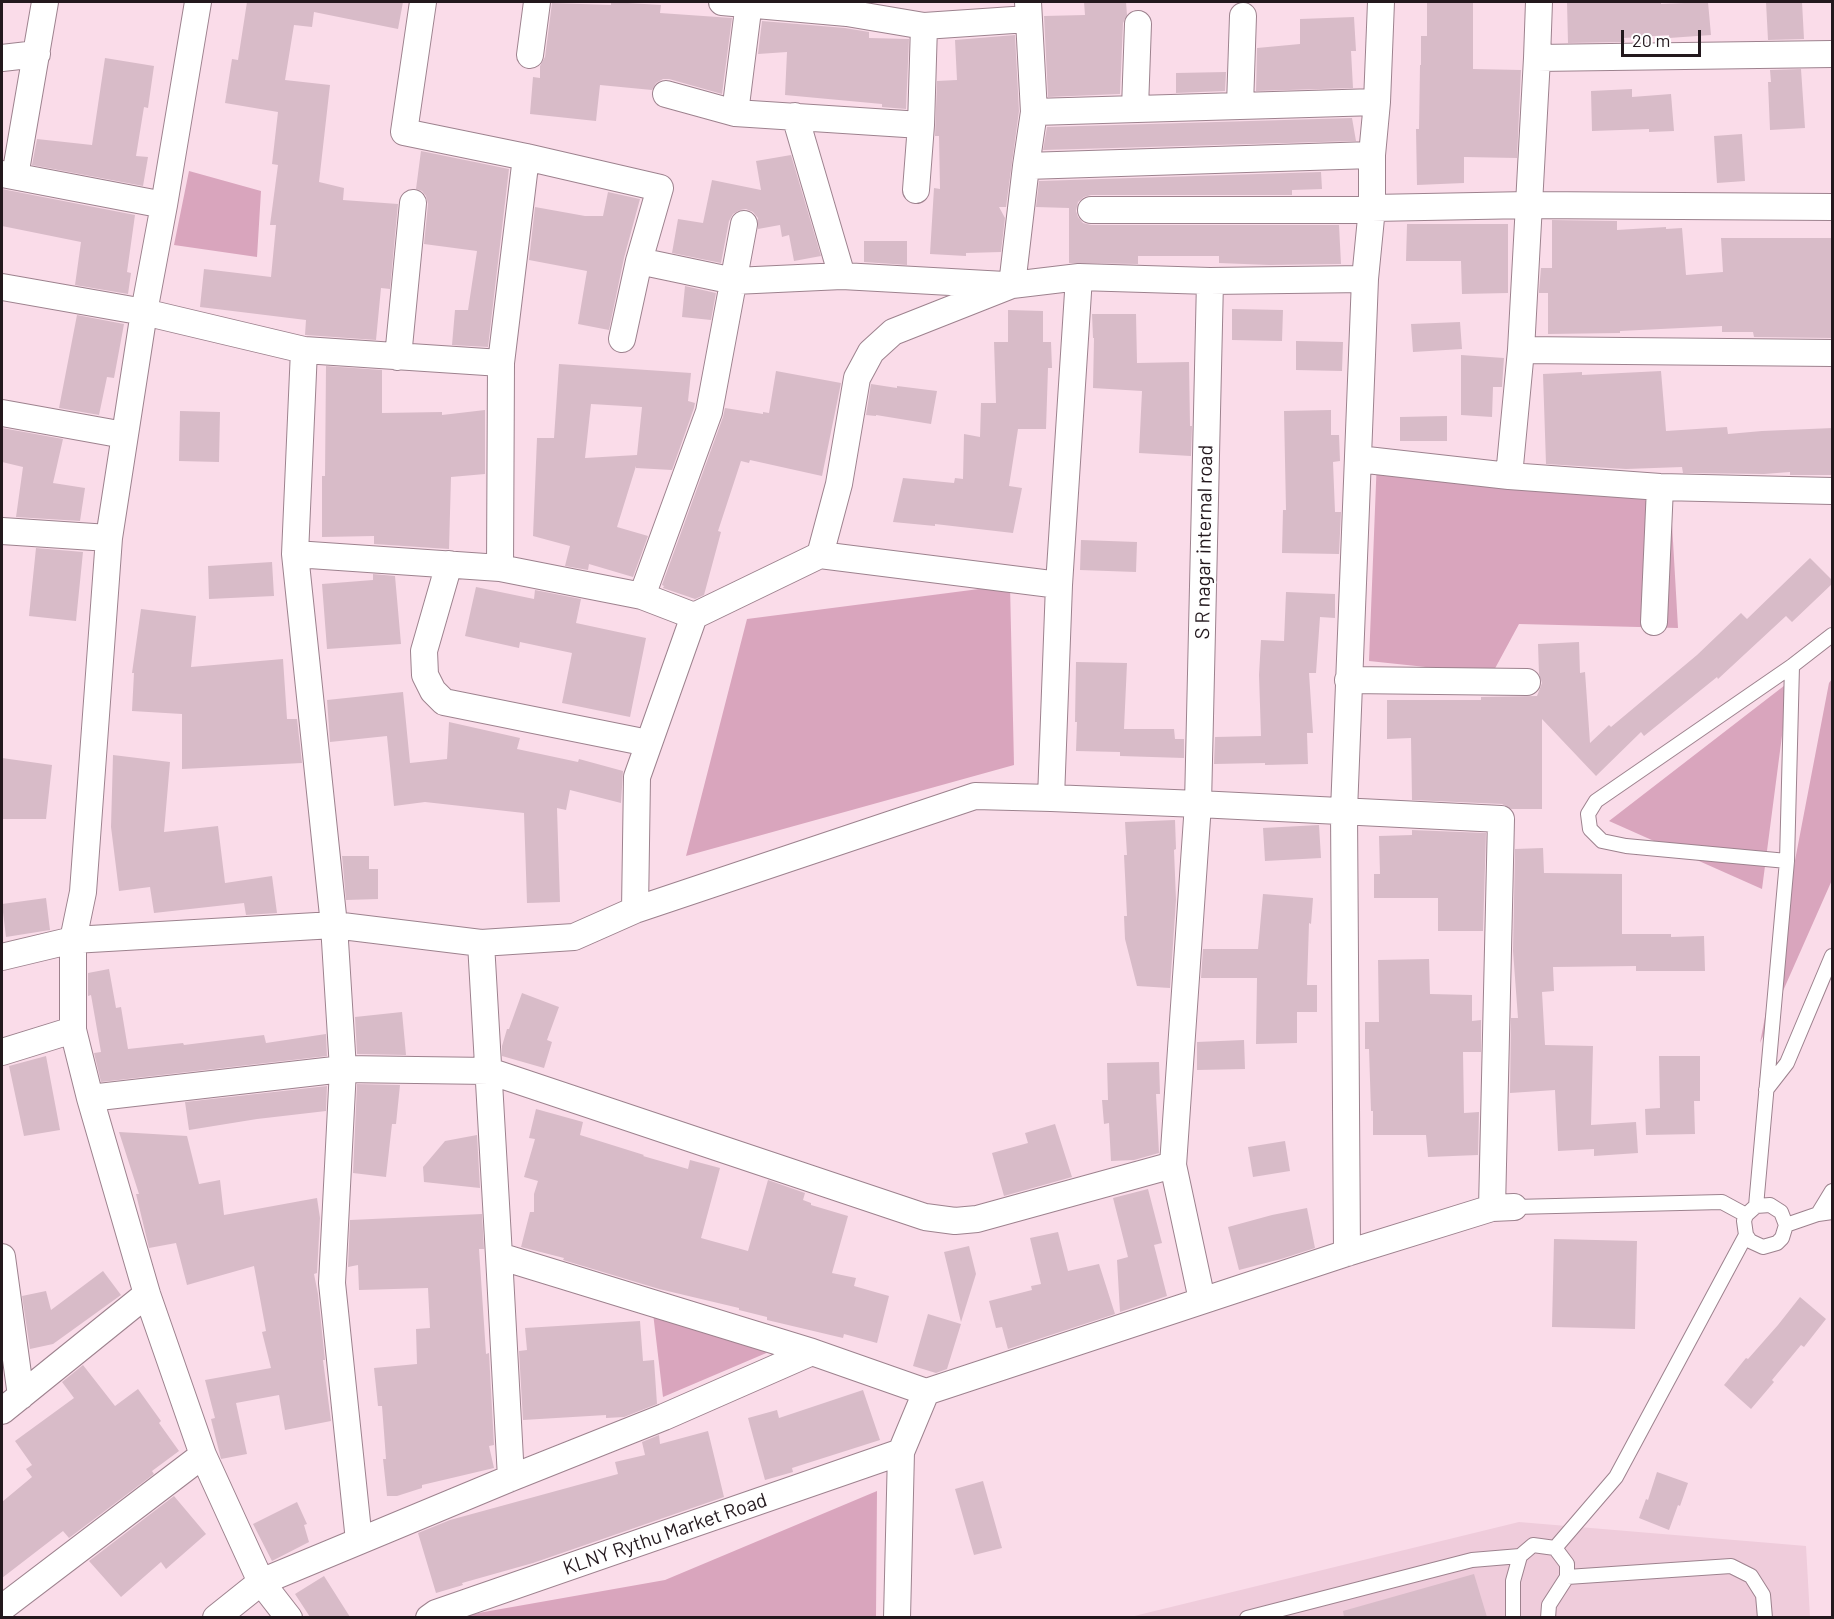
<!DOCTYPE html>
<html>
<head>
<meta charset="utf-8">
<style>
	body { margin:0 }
	#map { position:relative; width:1834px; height:1619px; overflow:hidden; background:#fadce9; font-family:Barlow,sans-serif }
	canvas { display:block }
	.frame { position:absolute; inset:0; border:3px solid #23181d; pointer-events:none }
	.scale { position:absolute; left:1621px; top:30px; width:80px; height:27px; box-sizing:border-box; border:3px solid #23181d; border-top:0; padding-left:8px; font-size:18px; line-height:21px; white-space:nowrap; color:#23181d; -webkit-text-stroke:4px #fff; paint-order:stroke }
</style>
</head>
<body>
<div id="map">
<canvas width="1834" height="1619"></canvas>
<div class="frame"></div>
<div class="scale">20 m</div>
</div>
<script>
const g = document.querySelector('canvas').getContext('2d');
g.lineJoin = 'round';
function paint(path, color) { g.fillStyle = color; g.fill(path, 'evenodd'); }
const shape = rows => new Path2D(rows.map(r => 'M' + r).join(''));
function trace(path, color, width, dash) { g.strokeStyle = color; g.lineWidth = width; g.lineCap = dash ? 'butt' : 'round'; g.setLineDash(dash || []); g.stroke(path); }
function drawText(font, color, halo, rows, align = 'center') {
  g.font = font + ' Barlow,sans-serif'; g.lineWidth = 4.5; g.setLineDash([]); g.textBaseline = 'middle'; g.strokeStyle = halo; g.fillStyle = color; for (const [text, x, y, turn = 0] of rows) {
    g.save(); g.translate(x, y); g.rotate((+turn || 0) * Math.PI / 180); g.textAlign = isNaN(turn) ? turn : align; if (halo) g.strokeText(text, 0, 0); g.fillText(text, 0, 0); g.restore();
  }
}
paint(shape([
	[1519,1522,1806,1546,1810,1617,1126,1618]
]), '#efccdb');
paint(shape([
	[189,171,261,191,257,257,174,245],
	[1377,458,1670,489,1678,628,1519,624,1492,674,1369,661],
	[1010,585,1014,765,686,856,747,619],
	[1832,679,1832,880,1760,1043,1829,683],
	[1789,682,1762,889,1609,821],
	[653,1313,771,1351,663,1397],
	[877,1491,876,1617,450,1618,665,1580]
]), '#d9a5bd');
paint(shape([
	[247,2,403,2,398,29,314,12,312,27,294,25,285,80,330,85,319,182,344,188,343,200,398,204,390,289,381,288,376,340,306,335,305,335,306,320,200,307,204,269,271,277,276,225,270,225,278,165,272,164,278,112,225,103,232,59,238,60],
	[611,2,661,5,660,13,732,18,722,94,669,79,663,79,656,83,652,90,600,85,596,121,530,114,533,77,540,78,540,66,545,57,552,3,611,5],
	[1084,2,1126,2,1127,15,1123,23,1120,94,1048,97,1044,16,1085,15],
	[1427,2,1473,2,1473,69,1521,70,1517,158,1464,157,1464,183,1417,185,1416,129,1419,129,1420,65,1421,65,1421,36,1427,36],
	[1567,2,1661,2,1661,4,1708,2,1711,35,1669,38,1669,35,1624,38,1625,42,1568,43],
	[1766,2,1802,2,1804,39,1768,40],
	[1354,17,1356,51,1351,51,1353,88,1256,91,1257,48,1300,44,1300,19],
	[762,21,845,28,869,32,869,38,909,39,906,109,882,107,882,104,785,95,787,52,758,54],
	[1015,35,1019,111,1006,207,999,207,1005,218,1001,252,966,253,966,256,930,254,934,188,940,189,939,136,935,136,937,81,957,80,955,40],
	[105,58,154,66,148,108,144,107,136,156,148,157,143,186,32,165,37,139,92,145],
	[1801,69,1805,128,1770,130,1768,82,1771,82,1770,70],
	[1226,72,1225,91,1176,93,1176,73],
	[1632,89,1632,97,1671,94,1674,131,1649,132,1649,129,1592,131,1591,91],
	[1352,118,1356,141,1043,150,1047,127],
	[1742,134,1745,181,1717,183,1714,136],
	[421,151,509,169,488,347,452,345,455,310,468,310,477,251,424,244,428,204,426,196,422,191,416,189],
	[791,155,821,256,794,261,789,235,782,237,780,225,758,229,758,218,753,212,746,209,740,210,733,214,729,221,721,263,672,253,678,219,703,223,712,180,761,190,756,161],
	[1321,172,1322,189,1292,190,1292,195,1091,195,1084,197,1078,202,1076,211,1078,217,1083,223,1091,225,1339,225,1341,264,1269,265,1219,263,1219,256,1138,256,1138,264,1069,263,1069,208,1036,207,1039,181],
	[2,189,135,215,127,272,131,273,128,294,75,285,81,242,2,226],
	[608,192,640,199,624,258,609,330,578,324,587,271,529,260,535,207,585,216,603,216],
	[1552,220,1617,221,1617,230,1666,227,1666,229,1682,228,1686,275,1723,272,1721,238,1833,238,1833,338,1754,337,1753,332,1722,332,1722,326,1620,331,1620,333,1548,334,1548,293,1539,293,1539,291,1541,268,1552,268],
	[1407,224,1508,224,1508,293,1462,294,1461,261,1406,261],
	[864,241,907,241,907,265,864,262],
	[685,286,716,293,711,320,682,317],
	[1232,309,1283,310,1282,341,1232,340],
	[1008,310,1043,311,1043,342,1051,342,1052,368,1048,368,1046,429,1018,429,1009,486,1022,488,1013,533,935,524,935,526,893,522,903,478,954,483,955,478,963,479,964,434,980,437,981,403,996,403,994,342,1008,342],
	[1092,314,1136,314,1137,363,1189,362,1190,426,1192,426,1191,456,1139,453,1142,391,1093,388,1094,338,1093,338],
	[77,315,124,324,114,378,107,377,99,415,59,408],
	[1460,322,1462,349,1413,352,1411,324],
	[1296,341,1343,342,1342,371,1296,370],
	[1461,355,1504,358,1502,387,1493,387,1492,417,1461,415],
	[559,364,691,373,688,401,695,403,694,408,672,470,636,468,636,466,617,527,648,536,633,577,589,564,588,570,565,566,570,546,533,536,537,438,554,438],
	[591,404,642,407,637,455,585,458],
	[326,366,382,370,382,413,442,412,442,415,485,410,485,474,451,477,449,549,374,544,374,536,322,537,322,476,325,476],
	[776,371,841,383,822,476,750,460,749,463,741,461,718,531,721,532,704,595,695,599,663,588,664,586,662,585,723,417,725,408,763,414,763,412,769,413],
	[1661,371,1666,431,1727,427,1728,434,1762,431,1833,428,1833,475,1790,475,1790,472,1764,474,1683,473,1682,467,1626,469,1546,464,1543,374,1582,372,1582,375],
	[871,384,897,388,897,386,937,391,931,424,876,415,876,416,866,415],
	[1331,410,1331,435,1339,435,1340,461,1333,462,1335,512,1341,512,1339,554,1282,553,1283,510,1286,510,1284,411],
	[180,411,220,412,219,462,179,461],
	[1447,416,1447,441,1400,441,1400,417],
	[2,428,63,439,53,483,85,488,80,521,16,517,23,467,2,462],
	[1081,540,1137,542,1136,572,1080,570],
	[36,548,83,552,76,621,29,616],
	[1810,558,1833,581,1833,583,1792,622,1786,616,1718,679,1717,677,1644,736,1641,732,1596,776,1542,719,1542,809,1511,809,1502,804,1412,800,1411,738,1387,739,1387,700,1481,700,1481,697,1537,696,1542,683,1539,674,1538,644,1579,642,1580,673,1585,672,1590,743,1609,725,1611,727,1697,655,1741,613,1747,619],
	[272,562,274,596,209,599,208,566],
	[373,574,395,576,401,644,327,649,322,584,373,580],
	[476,587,534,599,535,590,581,599,576,623,646,638,630,717,562,703,572,653,520,642,519,648,465,636],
	[1286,592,1335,594,1335,618,1320,617,1316,673,1309,673,1313,733,1307,733,1308,764,1265,765,1265,763,1214,764,1215,737,1261,736,1259,675,1261,640,1284,641],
	[141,609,196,616,191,667,283,659,287,719,297,719,302,763,182,769,182,714,132,711,134,673,132,673],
	[1076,662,1127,663,1124,729,1174,729,1175,739,1184,739,1184,758,1120,756,1120,752,1076,751,1077,722,1075,722],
	[403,692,410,763,447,759,449,722,520,738,517,749,578,762,579,759,623,771,621,803,570,790,566,810,557,808,560,902,527,903,524,813,425,802,394,806,387,736,330,742,327,700],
	[113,755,170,762,164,832,218,826,225,883,272,876,277,913,246,915,244,903,154,913,150,887,119,891,111,827],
	[2,758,52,765,46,819,2,819],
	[1175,820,1176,849,1174,850,1176,900,1170,988,1137,986,1125,939,1124,916,1127,916,1124,855,1127,855,1125,822],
	[1319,825,1321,858,1265,861,1263,828],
	[1412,830,1486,833,1483,931,1438,931,1438,898,1374,898,1374,874,1380,874,1379,836,1412,835],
	[1543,848,1544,873,1622,874,1622,934,1671,934,1671,937,1704,936,1705,971,1636,971,1636,966,1553,967,1554,991,1542,992,1545,1045,1593,1046,1591,1125,1636,1122,1638,1153,1594,1156,1594,1149,1558,1151,1555,1090,1510,1093,1511,1018,1518,1018,1513,951,1515,849],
	[342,856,369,856,369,869,378,869,378,899,346,900],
	[1263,894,1313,898,1311,924,1309,923,1307,985,1317,985,1317,1012,1297,1012,1297,1043,1256,1044,1257,978,1201,978,1203,949,1258,949],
	[46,898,50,930,6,937,2,904],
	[1429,959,1430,994,1472,995,1472,1021,1481,1020,1481,1052,1463,1052,1464,1113,1479,1112,1478,1155,1428,1157,1426,1135,1373,1135,1373,1111,1371,1111,1369,1049,1365,1049,1365,1022,1379,1022,1378,960],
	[109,969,116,1008,121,1007,128,1049,183,1043,184,1045,264,1035,266,1043,326,1034,327,1056,101,1082,94,1053,101,1052,91,995,88,996,88,973],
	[522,993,559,1007,547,1040,552,1042,544,1068,502,1056,502,1046,507,1029,509,1029],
	[402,1012,406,1055,357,1054,355,1017],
	[1244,1040,1245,1069,1197,1070,1197,1042],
	[46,1056,60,1130,24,1136,9,1066],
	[1659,1056,1700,1056,1700,1101,1694,1101,1695,1134,1646,1135,1645,1109,1660,1108],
	[1159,1062,1160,1094,1156,1094,1159,1153,1134,1160,1111,1161,1109,1123,1104,1124,1102,1100,1108,1100,1107,1063],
	[357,1084,400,1085,396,1124,392,1124,386,1177,353,1173],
	[327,1086,326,1111,257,1119,189,1130,185,1102],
	[536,1109,583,1122,580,1135,644,1155,643,1156,688,1169,690,1160,720,1168,701,1238,748,1251,768,1180,805,1193,803,1200,811,1203,811,1205,848,1216,832,1273,856,1278,854,1286,889,1296,877,1343,844,1334,843,1338,767,1320,767,1317,739,1310,739,1308,659,1289,563,1260,564,1258,521,1247,530,1212,534,1212,534,1194,538,1181,524,1177,535,1139,529,1138],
	[1055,1124,1072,1177,1004,1196,992,1153,1028,1143,1025,1133],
	[119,1132,187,1136,199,1184,220,1180,224,1215,317,1198,320,1218,317,1273,314,1274,318,1294,325,1360,323,1360,331,1421,285,1430,279,1395,236,1403,247,1454,221,1459,211,1419,215,1418,205,1380,271,1368,262,1332,266,1331,254,1266,187,1285,176,1243,149,1248,136,1194,139,1194],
	[477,1135,480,1188,424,1182,423,1167,445,1141],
	[1285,1141,1290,1171,1253,1177,1248,1147],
	[1148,1189,1162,1243,1154,1245,1167,1296,1120,1312,1117,1260,1128,1257,1113,1198],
	[1307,1208,1315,1248,1281,1259,1239,1270,1228,1227,1272,1215],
	[482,1214,484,1249,479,1249,486,1354,489,1353,494,1445,489,1446,494,1468,422,1485,422,1488,397,1496,387,1496,383,1459,386,1459,382,1406,378,1406,374,1368,417,1364,416,1329,430,1328,428,1288,359,1290,358,1265,348,1267,350,1220],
	[1058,1232,1068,1271,1099,1264,1115,1314,1008,1349,1002,1327,996,1328,989,1301,1032,1290,1031,1286,1041,1284,1030,1238],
	[1554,1239,1637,1241,1635,1329,1552,1327],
	[969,1246,976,1274,961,1322,944,1252],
	[103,1271,121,1295,53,1344,30,1349,22,1296,46,1291,51,1310],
	[1800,1297,1826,1319,1804,1347,1801,1345,1772,1380,1774,1382,1751,1409,1724,1385,1746,1358,1748,1359,1778,1325],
	[928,1314,961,1324,947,1369,936,1373,913,1366],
	[640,1321,643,1361,654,1360,657,1404,624,1417,606,1418,606,1415,523,1420,519,1351,527,1350,525,1328],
	[83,1365,115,1406,138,1389,161,1421,159,1423,179,1451,152,1471,154,1474,69,1538,63,1531,2,1578,2,1502,32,1477,26,1469,32,1465,15,1441,74,1398,62,1382],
	[863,1390,880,1440,792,1468,793,1472,765,1480,748,1418,777,1410,779,1418],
	[708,1431,724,1497,533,1563,462,1583,463,1585,436,1593,418,1533,450,1520,618,1474,615,1462,645,1455,642,1442,659,1435,660,1444],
	[1657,1472,1688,1483,1680,1506,1678,1505,1669,1530,1639,1518,1646,1499,1648,1500],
	[983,1481,1002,1548,974,1555,955,1489],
	[174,1496,206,1534,166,1569,161,1562,121,1597,89,1561],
	[297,1502,307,1524,304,1525,309,1542,272,1561,253,1524],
	[1474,1574,1487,1617,1344,1617,1343,1611],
	[324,1576,350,1617,310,1617,295,1594]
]), '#d8bbc8');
const service = shape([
	[1792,666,1787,861,1626,846,1602,841,1590,829,1588,814,1596,801,1792,666,1832,635],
	[1766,1090,1787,1063,1832,956],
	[1756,1206,1770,1205,1781,1212,1786,1225,1782,1238,1777,1243,1763,1247,1750,1241,1746,1235,1744,1221,1746,1215,1756,1206,1787,861],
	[1514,1207,1722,1202,1746,1215],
	[1818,1214,1832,1191],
	[1786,1225,1818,1214,1832,1212],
	[1555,1548,1616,1477,1746,1235],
	[1567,1577,1731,1566,1751,1576,1763,1595,1765,1618],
	[1247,1618,1472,1560,1520,1556],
	[1513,1618,1513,1581,1520,1556,1533,1545,1555,1548,1567,1564,1567,1577,1549,1605,1548,1618]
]);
const minor = shape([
	[198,2,164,205,144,312,109,538,83,892,73,940,73,1030,90,1098,147,1294,203,1455,261,1582,289,1618],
	[423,2,404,132,526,157,660,188,639,261,622,339],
	[1028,2,1034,112,1026,166,1012,285,1079,277],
	[1539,2,1537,58,1832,54],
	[924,26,1028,19],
	[530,55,537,2],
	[2,58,37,54],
	[666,94,735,113,921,125,924,26,847,13,722,2],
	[1240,105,1243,16],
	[1135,108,1138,24],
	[1034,112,1377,102],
	[735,113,749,2],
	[795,116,842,276,1005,285],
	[1026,166,1372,155],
	[2,174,164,205],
	[15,176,45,2],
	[916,190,921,125],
	[1372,208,1529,205,1832,207],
	[1091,210,1371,210],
	[639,261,734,281,842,276],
	[2,287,144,312,304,350,501,363,500,568],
	[1521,350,1832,353],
	[398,357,413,203],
	[501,363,526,157],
	[2,413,124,435],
	[1358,459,1509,476,1660,487,1832,491],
	[1509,476,1521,350,1537,58],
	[2,531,109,538],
	[295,554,304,350],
	[820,555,1059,585],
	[449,564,424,651,425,675,433,691,444,702,648,743],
	[642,596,709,412,744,224],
	[1654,622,1660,487],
	[1348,680,1527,682],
	[1051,798,1059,585,1079,277,1210,281,1365,279],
	[635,910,637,777,694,616],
	[481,943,499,1256,812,1352,926,1392,1347,1253,1492,1208,1514,1207],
	[2,957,73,940,334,925,481,943,574,937,635,910,975,796,1051,798,1198,804,1501,819,1492,1208],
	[2,1052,73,1030],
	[90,1098,343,1069,489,1071,925,1217,955,1221,977,1219,1173,1165],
	[1347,1253,1344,811,1365,279,1372,208,1372,155,1377,102,1381,2],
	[499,1256,511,1478],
	[2,1257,21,1396],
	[1202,1300,1173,1165,1198,804,1210,281],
	[2,1411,147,1294],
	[359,1541,332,1283,343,1069,334,925,295,554,500,568,642,596,694,616,820,555,839,484,857,378,871,352,893,332,1012,285],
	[2,1608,203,1455],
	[216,1618,261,1582,511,1478,664,1417,812,1352],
	[429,1618,436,1613,901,1452],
	[897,1618,901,1452,926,1392]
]);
trace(service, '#9d828e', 16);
trace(minor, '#9d828e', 28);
trace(service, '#fff', 14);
trace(minor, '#fff', 26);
drawText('20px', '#23181d', '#fff', [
	["S R nagar internal road",1204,542,-89],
	["KLNY Rythu Market Road",665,1534,-19]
]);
</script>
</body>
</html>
